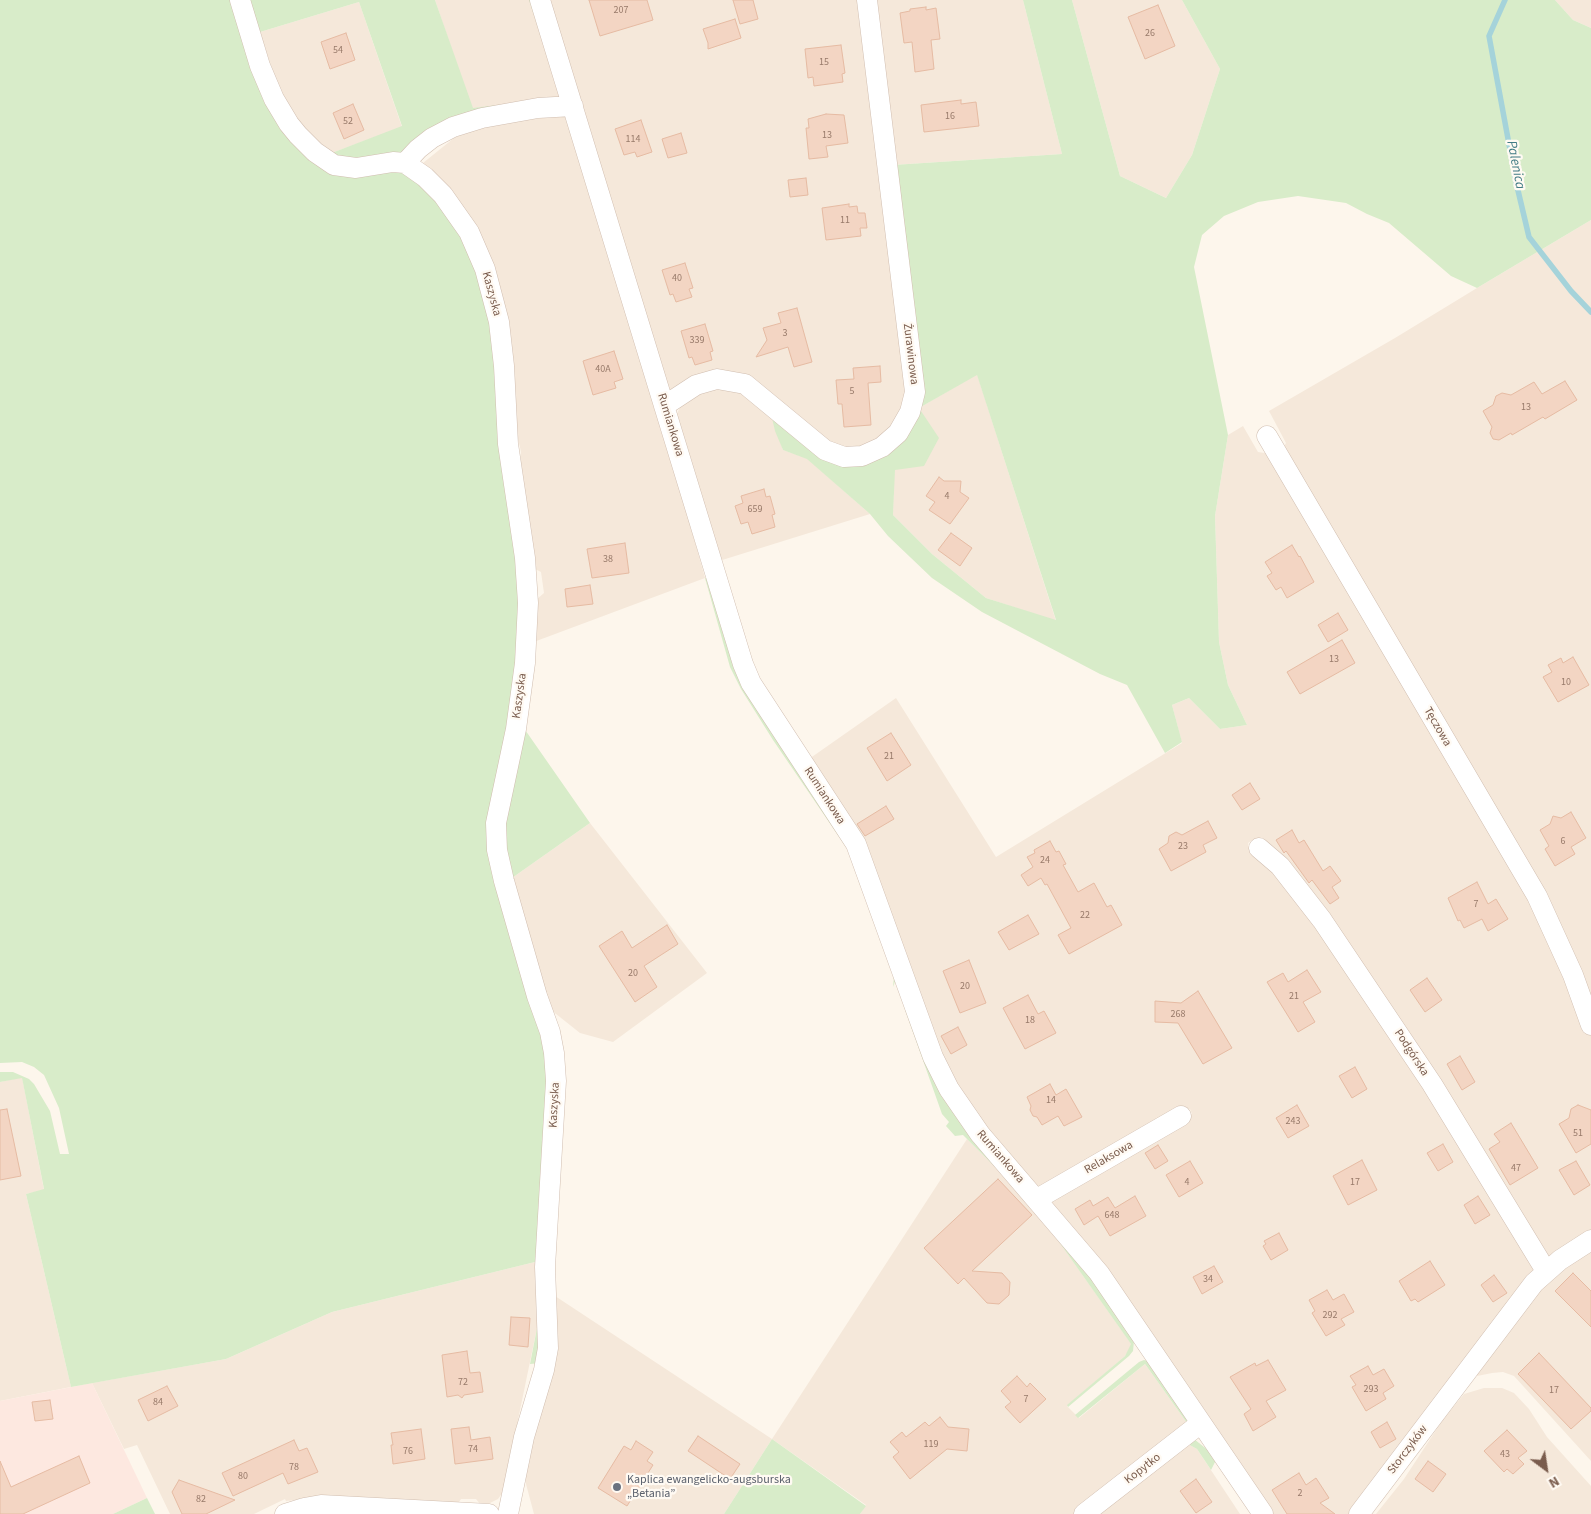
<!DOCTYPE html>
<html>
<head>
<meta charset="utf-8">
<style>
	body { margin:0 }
	#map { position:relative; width:1591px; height:1514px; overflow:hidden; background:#fdf6ec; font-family:"Source Sans 3",sans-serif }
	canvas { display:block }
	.north { position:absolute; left:1521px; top:1444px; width:50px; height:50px; -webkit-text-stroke:4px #fffaf3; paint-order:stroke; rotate:149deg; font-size:14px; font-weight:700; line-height:20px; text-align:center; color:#7a5c4d }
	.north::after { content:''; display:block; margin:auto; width:18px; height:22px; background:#7a5c4d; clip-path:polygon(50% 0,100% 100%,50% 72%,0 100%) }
</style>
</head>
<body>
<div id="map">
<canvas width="1591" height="1514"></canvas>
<div class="north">N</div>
</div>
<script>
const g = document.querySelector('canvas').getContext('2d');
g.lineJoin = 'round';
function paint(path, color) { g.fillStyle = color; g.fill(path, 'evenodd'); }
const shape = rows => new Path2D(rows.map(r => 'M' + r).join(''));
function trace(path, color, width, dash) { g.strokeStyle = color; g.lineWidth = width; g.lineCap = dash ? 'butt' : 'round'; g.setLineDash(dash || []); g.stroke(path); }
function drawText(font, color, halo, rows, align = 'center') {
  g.font = font + ' "Source Sans 3",sans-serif'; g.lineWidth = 4.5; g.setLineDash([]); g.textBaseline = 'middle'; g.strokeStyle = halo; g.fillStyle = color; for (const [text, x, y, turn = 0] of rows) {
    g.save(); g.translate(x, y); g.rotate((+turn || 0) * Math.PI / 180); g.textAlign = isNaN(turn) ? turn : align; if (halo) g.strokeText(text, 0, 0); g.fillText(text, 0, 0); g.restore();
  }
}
paint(shape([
	[435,0,529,0,562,97,472,109],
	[546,0,861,0,908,393,904,412,878,443,843,450,826,444,746,379,669,390],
	[872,0,1023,0,1062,154,893,165],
	[1072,0,1182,0,1220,69,1192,155,1166,198,1120,176],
	[1555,0,1591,0,1591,28,1573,20],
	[359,2,402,127,329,154,284,106,260,32],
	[567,115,658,410,705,578,531,643,536,600,544,593,541,572,533,568,519,477,521,452,511,406,423,163,454,138,485,125],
	[1591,220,1591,1005,1282,450,1286,443,1269,411,1395,338,1477,288],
	[977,374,1056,621,986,598,932,554,893,515,894,470,919,408],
	[724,386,745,391,770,409,783,450,807,458,870,514,719,561,675,417,683,402,698,393],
	[1243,426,1258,452,1271,454,1531,899,1552,938,1591,1036,1591,1234,1548,1260,1544,1256,1437,1080,1325,918,1280,863,1254,839,1248,843,1250,851,1277,869,1319,921,1429,1089,1535,1261,1537,1267,1535,1273,1449,1390,1352,1514,1269,1514,1104,1270,1048,1202,1049,1196,1192,1114,1190,1109,1046,1189,1041,1189,1036,1187,986,1131,955,1084,940,1054,915,991,868,860,859,842,809,759,896,698,996,857,1182,743,1172,705,1189,698,1220,729,1247,725,1228,685,1219,642,1215,516,1228,435],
	[590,823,707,973,613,1042,580,1033,546,1006,512,878],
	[22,1077,44,1190,26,1194,71,1387,0,1401,0,1082],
	[967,1139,1033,1205,1132,1345,1125,1356,1067,1406,1079,1418,1145,1364,1187,1423,1075,1514,860,1514,866,1505,772,1439,724,1514,534,1514,526,1484,525,1467,553,1319,552,1294,772,1439],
	[1591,1248,1591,1461,1514,1376,1503,1372,1492,1373,1477,1376,1476,1373,1542,1284],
	[539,1261,537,1328,503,1492,498,1499,490,1503,480,1504,476,1499,461,1499,457,1505,328,1496,286,1501,285,1499,254,1514,170,1514,137,1445,124,1449,92,1383,226,1359,332,1312],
	[1484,1388,1502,1388,1514,1393,1529,1409,1547,1437,1591,1486,1591,1514,1376,1514,1404,1479,1442,1421,1464,1394],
	[1186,1443,1197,1449,1240,1514,1096,1514]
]), '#f5e8da');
paint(shape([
	[92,1383,147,1498,113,1514,0,1514,0,1401]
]), '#fde8e0');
paint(shape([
	[0,0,235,0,313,155,403,169,451,214,488,297,519,557,521,663,493,823,550,1055,541,1363,530,1364,537,1328,539,1261,332,1312,226,1359,71,1387,26,1194,44,1189,22,1078,0,1082,0,1072,13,1072,29,1079,34,1084,50,1111,60,1154,69,1154,59,1108,44,1075,34,1067,22,1062,0,1063],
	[250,0,435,0,473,108,561,97,529,0,534,0,562,97,401,153,354,164,329,154,402,126,359,2,260,32],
	[1023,0,1072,0,1120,176,1166,198,1192,155,1220,69,1182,0,1555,0,1573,20,1591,28,1591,220,1477,288,1451,276,1389,223,1367,214,1346,203,1298,196,1258,202,1224,216,1202,235,1194,267,1228,435,1215,516,1219,642,1228,685,1247,725,1220,729,1189,698,1172,705,1182,742,1165,753,1127,685,1100,674,982,612,932,578,888,536,870,514,807,459,783,450,775,431,770,409,864,462,919,408,924,381,918,355,893,165,1062,154],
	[977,375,1056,620,986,598,932,554,893,515,895,470,924,466,939,438,919,408],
	[705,578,710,579,720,617,844,838,896,979,893,987,894,976,848,850,773,740,741,689,730,667],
	[521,724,590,823,512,878,502,840],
	[903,1004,924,1053,1095,1276,1134,1341,1133,1351,1129,1356,1068,1407,1067,1405,1125,1356,1131,1344,1033,1205,963,1135,955,1136,946,1126,949,1122,942,1114],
	[1144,1360,1148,1361,1190,1419,1187,1423,1145,1364,1078,1418,1075,1415,1139,1362],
	[772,1439,866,1506,860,1514,724,1514],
	[1194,1439,1209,1451,1216,1460,1211,1470,1197,1449,1186,1443],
	[147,1498,155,1514,113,1514]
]), '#d8ecc9');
trace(shape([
	[1505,0,1489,36,1516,182,1529,237,1571,291,1591,312]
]), '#a5d3da', 5.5);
const building = shape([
	[589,0,647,0,653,20,600,36,589,0],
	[733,0,753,0,758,19,740,24,733,0],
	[1158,5,1175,46,1145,59,1128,17,1158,5],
	[926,7,926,10,936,8,940,39,931,40,934,69,915,72,912,42,904,43,900,13,910,11,910,9,926,7],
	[735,19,741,38,708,49,708,43,703,29,735,19],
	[346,33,355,60,330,69,321,42,346,33],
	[841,45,845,73,842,74,843,82,814,86,813,77,808,78,805,49,841,45],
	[961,100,961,104,976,102,979,126,924,132,921,105,961,100],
	[353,104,364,130,344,139,333,113,353,104],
	[826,114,844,115,848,143,826,146,828,157,809,159,806,128,809,128,808,119,826,114],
	[641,120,652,152,637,157,635,152,624,155,615,129,641,120],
	[681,133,687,153,668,158,662,139,681,133],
	[806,178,808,195,790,197,788,180,806,178],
	[849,204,849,207,857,206,858,213,865,213,867,228,860,228,861,236,826,240,822,208,849,204],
	[685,263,693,288,689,289,692,297,676,302,673,294,670,295,662,270,685,263],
	[797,308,812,362,794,367,788,347,756,357,767,340,763,328,781,323,778,313,797,308],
	[705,324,713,351,710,352,712,360,695,365,692,357,689,358,681,331,705,324],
	[614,351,623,379,614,382,616,388,593,395,583,361,614,351],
	[880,366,881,382,868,383,871,425,844,427,842,404,838,404,836,380,854,379,853,368,880,366],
	[1565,381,1577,400,1545,419,1543,417,1512,435,1511,433,1499,440,1493,439,1490,433,1492,427,1483,411,1493,405,1496,396,1502,393,1511,395,1534,382,1542,394,1565,381],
	[939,477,944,481,961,481,960,492,969,498,950,524,929,510,935,502,926,496,939,477],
	[764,489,766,497,770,496,775,514,772,515,775,527,752,534,748,522,741,524,735,506,743,503,741,496,764,489],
	[951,533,972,548,960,566,938,550,951,533],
	[625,543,629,573,592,578,587,549,625,543],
	[1292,545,1299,557,1300,556,1314,582,1287,598,1281,587,1276,590,1267,576,1272,573,1265,562,1292,545],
	[590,585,593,604,567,607,565,589,590,585],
	[1338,613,1348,630,1328,642,1318,625,1338,613],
	[1342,640,1355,663,1300,694,1287,672,1342,640],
	[1573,657,1589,685,1558,702,1543,677,1552,672,1548,665,1561,658,1563,663,1573,657],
	[891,733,911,765,887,781,867,748,891,733],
	[1250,783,1260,799,1242,810,1232,795,1250,783],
	[886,806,894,819,865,836,857,824,886,806],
	[1571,812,1586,838,1571,847,1575,854,1555,866,1545,849,1549,846,1540,830,1550,824,1553,816,1561,818,1571,812],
	[1208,821,1217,838,1203,845,1206,852,1171,871,1159,849,1168,843,1169,836,1176,832,1182,835,1208,821],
	[1292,830,1299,843,1304,840,1323,871,1330,866,1341,881,1332,887,1339,898,1330,904,1312,880,1309,883,1286,851,1284,853,1276,840,1292,830],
	[1050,841,1056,852,1059,851,1066,864,1063,865,1078,892,1094,883,1107,907,1111,905,1122,925,1069,954,1058,935,1071,928,1047,884,1045,885,1041,878,1028,886,1021,875,1033,867,1027,857,1035,853,1034,850,1050,841],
	[1477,882,1488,904,1496,899,1508,919,1488,931,1482,919,1464,928,1460,920,1458,921,1448,898,1477,882],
	[1028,915,1039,934,1009,950,998,932,1028,915],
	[667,925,678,944,644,966,657,987,635,1002,599,946,622,931,632,948,667,925],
	[969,960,986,1003,960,1013,943,971,969,960],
	[1307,970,1321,992,1303,1002,1315,1022,1298,1032,1267,982,1283,973,1288,982,1307,970],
	[1427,978,1442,1000,1425,1012,1410,990,1427,978],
	[1198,991,1232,1048,1203,1064,1178,1023,1155,1022,1155,1001,1181,1003,1198,991],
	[1028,995,1038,1014,1044,1011,1056,1033,1025,1049,1003,1008,1028,995],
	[958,1027,967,1045,951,1054,941,1036,958,1027],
	[1460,1056,1475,1082,1462,1090,1447,1064,1460,1056],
	[1355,1067,1367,1089,1352,1098,1339,1076,1355,1067],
	[1050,1084,1056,1095,1066,1089,1082,1117,1064,1126,1058,1116,1042,1125,1037,1117,1033,1116,1030,1110,1031,1106,1027,1097,1050,1084],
	[1297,1105,1309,1126,1288,1138,1276,1118,1297,1105],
	[1578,1105,1591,1110,1591,1144,1576,1153,1559,1124,1569,1118,1571,1109,1578,1105],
	[7,1109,21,1176,0,1180,0,1110,7,1109],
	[1511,1123,1538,1168,1510,1185,1489,1149,1500,1142,1494,1134,1511,1123],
	[1443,1144,1453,1162,1438,1171,1427,1153,1443,1144],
	[1158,1145,1168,1161,1155,1169,1145,1153,1158,1145],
	[1362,1160,1377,1190,1348,1205,1333,1176,1362,1160],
	[1190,1161,1203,1183,1179,1197,1166,1175,1190,1161],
	[1576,1161,1590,1185,1574,1195,1559,1170,1576,1161],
	[998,1179,1032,1215,972,1271,1002,1273,1010,1282,1009,1295,999,1304,987,1303,964,1278,958,1284,924,1248,998,1179],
	[1135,1196,1146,1216,1110,1236,1098,1216,1084,1225,1075,1209,1090,1200,1093,1206,1108,1197,1115,1208,1135,1196],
	[1478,1196,1490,1215,1475,1224,1464,1205,1478,1196],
	[1279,1233,1288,1250,1271,1260,1263,1246,1266,1244,1264,1241,1279,1233],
	[1430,1261,1445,1285,1418,1302,1415,1299,1411,1301,1399,1281,1430,1261],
	[1214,1266,1223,1282,1202,1294,1193,1277,1214,1266],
	[1573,1273,1591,1291,1591,1327,1555,1291,1573,1273],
	[1494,1275,1507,1293,1493,1302,1481,1285,1494,1275],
	[1327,1290,1333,1300,1344,1294,1354,1312,1341,1319,1345,1325,1326,1336,1312,1313,1315,1311,1309,1300,1327,1290],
	[511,1317,530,1318,528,1347,509,1345,511,1317],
	[467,1351,470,1373,480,1372,483,1392,464,1395,462,1398,458,1395,447,1397,442,1355,467,1351],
	[1539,1353,1591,1408,1591,1411,1571,1429,1518,1374,1539,1353],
	[1268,1360,1286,1390,1266,1401,1276,1417,1253,1431,1244,1414,1251,1409,1230,1377,1255,1363,1256,1366,1268,1360],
	[1368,1366,1373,1375,1384,1369,1394,1386,1383,1393,1386,1399,1366,1411,1352,1387,1356,1385,1350,1376,1368,1366],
	[1017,1376,1027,1387,1030,1383,1046,1399,1020,1423,1005,1407,1011,1402,1001,1391,1017,1376],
	[167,1386,178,1406,148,1421,138,1400,167,1386],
	[50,1400,53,1419,35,1421,32,1402,50,1400],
	[940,1417,948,1427,969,1429,967,1451,947,1449,910,1479,893,1457,899,1452,890,1442,902,1432,906,1437,925,1422,929,1426,940,1417],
	[1387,1422,1396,1439,1380,1448,1371,1432,1387,1422],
	[469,1427,471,1440,490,1437,493,1459,455,1464,451,1429,469,1427],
	[421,1429,425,1459,393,1464,391,1445,393,1445,391,1433,421,1429],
	[1507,1430,1527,1451,1518,1458,1524,1464,1513,1474,1507,1469,1504,1472,1484,1451,1507,1430],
	[698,1436,740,1464,730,1479,688,1451,698,1436],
	[294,1440,299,1451,307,1448,318,1472,288,1484,283,1473,233,1496,222,1473,294,1440],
	[636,1441,653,1452,647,1461,653,1465,627,1506,598,1488,624,1446,631,1450,636,1441],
	[79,1456,90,1483,23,1514,0,1514,0,1461,11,1487,79,1456],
	[1428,1461,1446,1474,1433,1492,1415,1479,1428,1461],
	[1299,1473,1306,1485,1316,1478,1329,1498,1320,1503,1335,1514,1287,1514,1272,1490,1299,1473],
	[1196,1479,1212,1502,1196,1513,1180,1491,1196,1479],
	[179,1480,235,1500,206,1514,182,1514,172,1492,179,1480]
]);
paint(building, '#f3d5c3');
trace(building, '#e6bba3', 1);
const minor = shape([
	[240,0,260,66,274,99,289,124,298,135,315,152,334,165,356,168,393,162,405,163,425,177,443,195,469,232,485,269,499,322,504,366,508,444,525,558,528,603,525,663,516,729,496,823,497,850,504,881,537,996,550,1032,554,1053,556,1081,545,1267,548,1348,544,1370,524,1437,508,1514],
	[540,0,743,664,751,683,856,844,933,1057,949,1089,980,1134,1099,1273,1263,1514],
	[405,163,418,149,432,138,453,127,482,118,538,108,573,106],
	[664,406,696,385,717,379,745,384,825,450,844,457,862,456,882,447,898,433,910,412,915,392,867,0],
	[1267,436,1537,896,1573,975,1591,1025],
	[1259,848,1280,866,1322,920,1432,1084,1546,1271],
	[1037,1199,1181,1116],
	[285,1514,304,1508,321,1505,489,1514],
	[1084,1514,1201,1423],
	[1359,1514,1534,1283,1560,1260,1591,1240]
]);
trace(minor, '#d1beb0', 21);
trace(minor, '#fff', 20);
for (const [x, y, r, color] of [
	[617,1487,5,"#6b7280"]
]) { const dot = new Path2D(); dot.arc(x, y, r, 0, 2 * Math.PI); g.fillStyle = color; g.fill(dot); trace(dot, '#fffaf3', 2); }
drawText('10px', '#987a6a', null, [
	["207",621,11],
	["26",1150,34],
	["54",338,51],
	["15",824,63],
	["16",950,117],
	["52",348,122],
	["13",827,136],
	["114",633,140],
	["11",845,221],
	["40",677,279],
	["3",785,334],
	["339",697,341],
	["40A",603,370],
	["5",852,392],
	["13",1526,408],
	["4",947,497],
	["659",755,510],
	["38",608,560],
	["13",1334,660],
	["10",1566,683],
	["21",889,757],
	["6",1563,842],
	["23",1183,847],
	["24",1045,861],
	["7",1476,905],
	["22",1085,916],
	["20",633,974],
	["20",965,987],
	["21",1294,997],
	["268",1178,1015],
	["18",1030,1021],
	["14",1051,1101],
	["243",1293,1122],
	["51",1578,1134],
	["47",1516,1169],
	["4",1187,1183],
	["17",1355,1183],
	["648",1112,1216],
	["34",1208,1280],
	["292",1330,1316],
	["72",463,1383],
	["293",1371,1390],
	["17",1554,1391],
	["7",1026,1400],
	["84",158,1403],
	["119",931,1445],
	["74",473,1450],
	["76",408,1452],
	["43",1505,1455],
	["78",294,1468],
	["80",243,1477],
	["2",1300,1494],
	["82",201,1500]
]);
drawText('12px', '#7a5c4d', '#fffaf3', [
	["Kaszyska",491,294,75],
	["Żurawinowa",910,354,83],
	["Rumiankowa",670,425,73],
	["Kaszyska",520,696,-82],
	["Tęczowa",1437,727,60],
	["Rumiankowa",824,796,57],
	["Podgórska",1411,1053,57],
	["Kaszyska",555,1105,-87],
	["Rumiankowa",1000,1157,49],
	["Relaksowa",1109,1158,-30],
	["Storczyków",1408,1450,-53],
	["Kopytko",1143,1469,-38]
]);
drawText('12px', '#5b616d', '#fffaf3', [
	["Kaplica ewangelicko-augsburska",627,1480],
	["„Betania”",627,1494]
], 'left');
drawText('italic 14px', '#437c86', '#fffaf3', [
	["Palenica",1515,165,79]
]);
</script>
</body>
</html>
